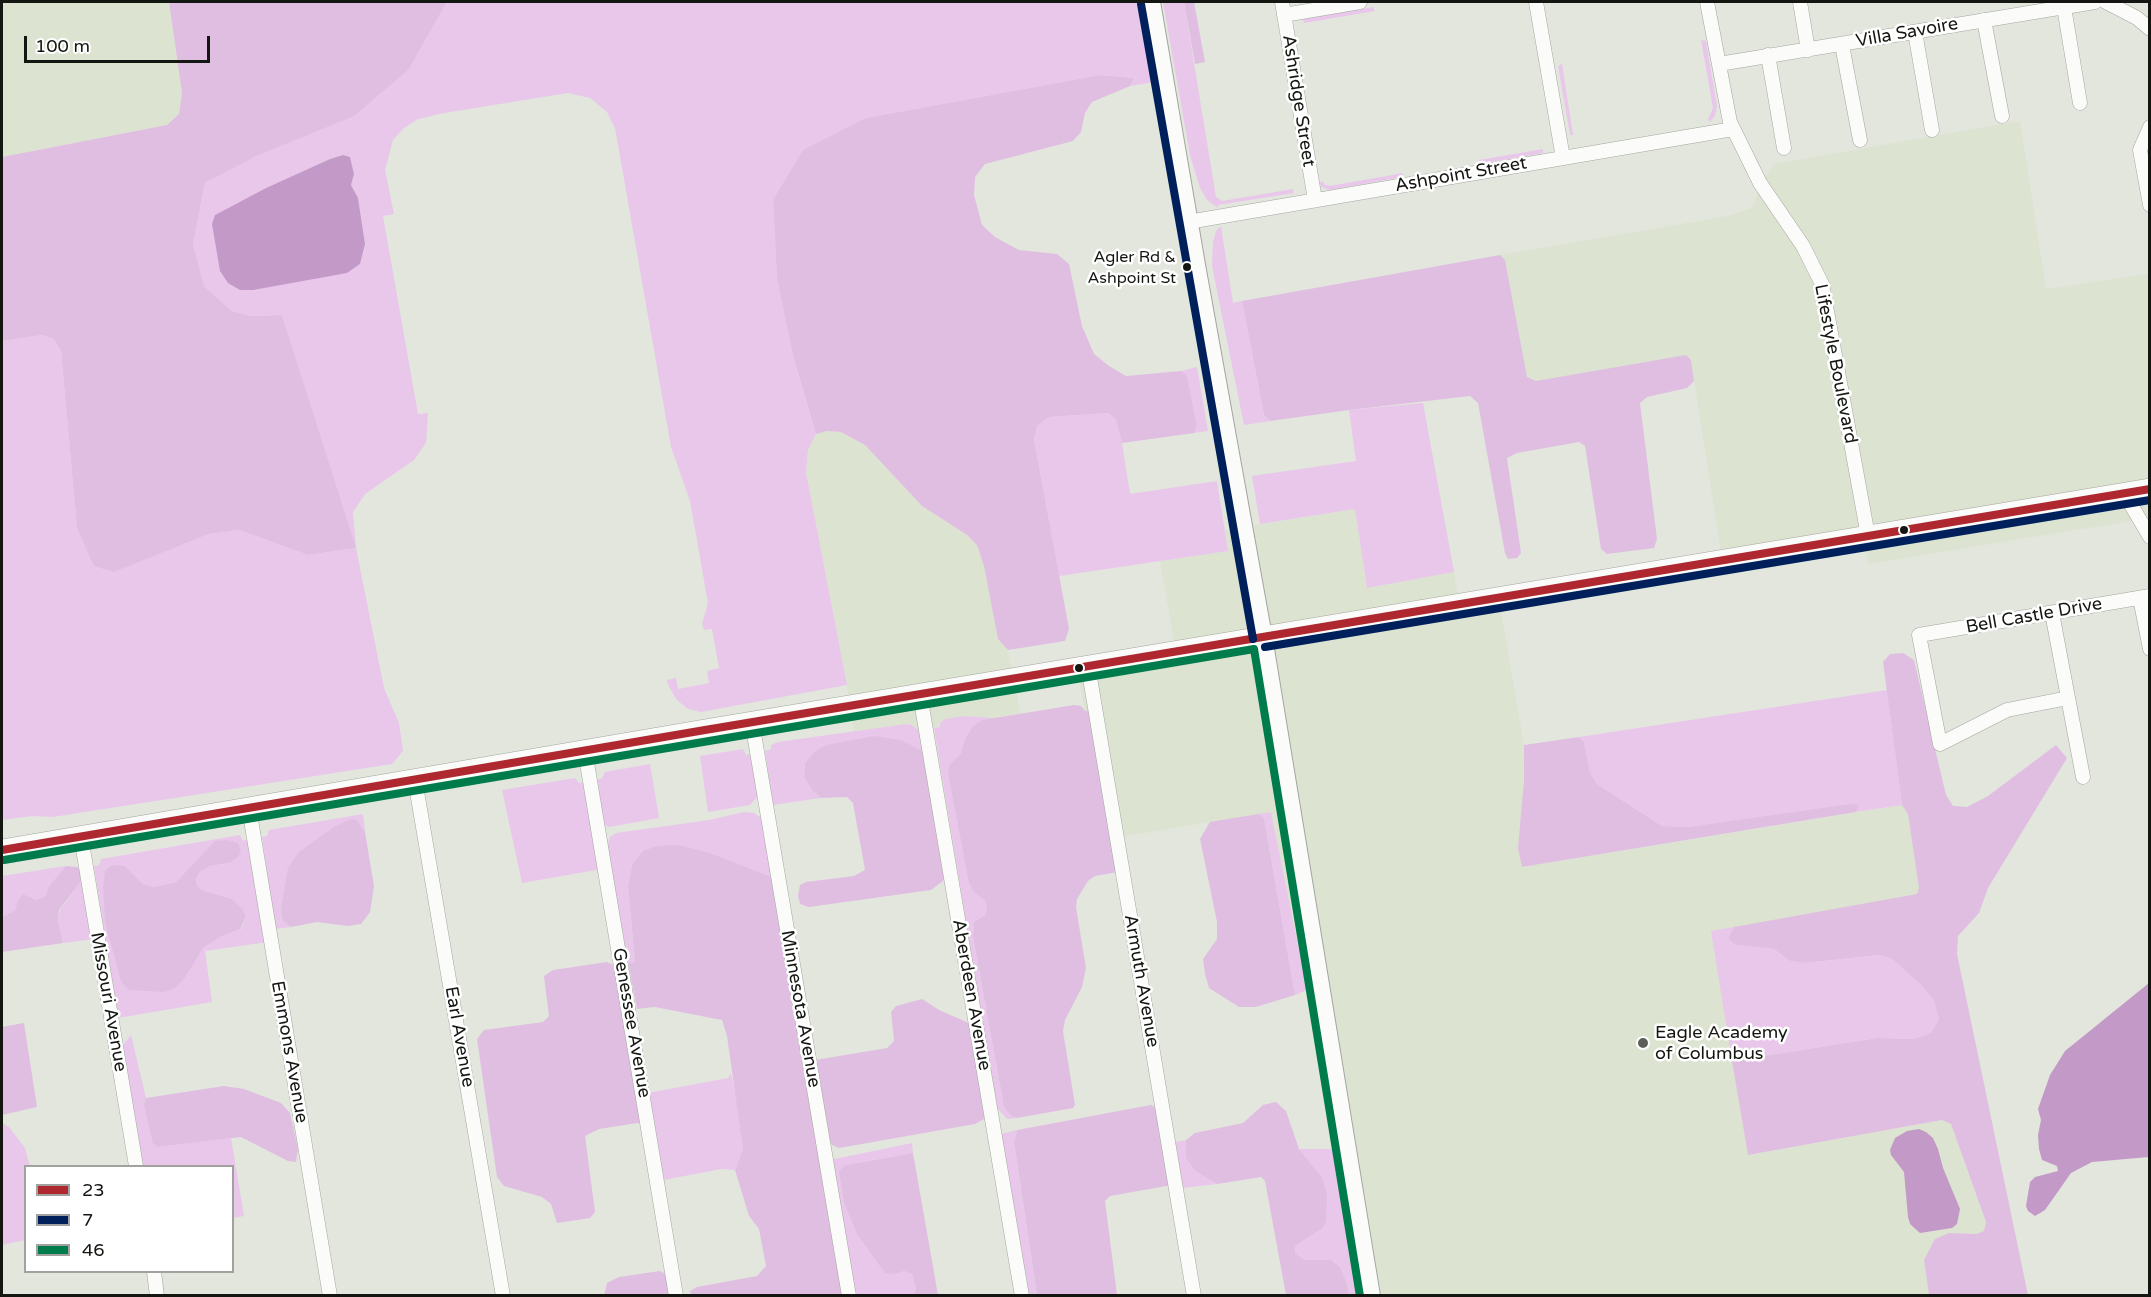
<!DOCTYPE html>
<html>
<head>
<meta charset="utf-8">
<style>
	body { margin:0 }
	#map { position:relative; width:2151px; height:1297px; overflow:hidden; background:#e2e6dd; font-family:"Varela Round",sans-serif }
	canvas { display:block }
	.frame { position:absolute; inset:0; border:3px solid #141711; pointer-events:none }
	.legend { position:absolute; left:24px; top:1165px; width:210px; height:108px; box-sizing:border-box; background:#fff; border:2px solid #a1a2a0; margin:0; padding:8px 10px; list-style:none; font-size:18px; color:#141711 }
	.legend li { display:flex; align-items:center; gap:12px; height:30px }
	.legend b { width:30px; border:2px solid #a1a2a0 }
	.scale { position:absolute; left:24px; top:36px; width:186px; height:27px; box-sizing:border-box; border:3px solid #141711; border-top:0; padding-left:8px; font-size:18px; line-height:21px; white-space:nowrap; color:#141711; -webkit-text-stroke:4px #fff; paint-order:stroke }
</style>
</head>
<body>
<div id="map">
<canvas width="2151" height="1297"></canvas>
<div class="frame"></div>
<ul class="legend">
<li><b style="height:8px;background:#af272f"></b>23</li>
<li><b style="height:8px;background:#00205b"></b>7</li>
<li><b style="height:8px;background:#007b4b"></b>46</li>
</ul>
<div class="scale">100 m</div>
</div>
<script>
const g = document.querySelector('canvas').getContext('2d');
g.lineJoin = 'round';
function paint(path, color) { g.fillStyle = color; g.fill(path, 'evenodd'); }
const shape = rows => new Path2D(rows.map(r => 'M' + r).join(''));
function trace(path, color, width, dash) { g.strokeStyle = color; g.lineWidth = width; g.lineCap = dash ? 'butt' : 'round'; g.setLineDash(dash || []); g.stroke(path); }
function drawText(font, color, halo, rows, align = 'center') {
  g.font = font + ' "Varela Round",sans-serif'; g.lineWidth = 5; g.setLineDash([]); g.textBaseline = 'middle'; g.strokeStyle = halo; g.fillStyle = color; for (const [text, x, y, turn = 0] of rows) {
    g.save(); g.translate(x, y); g.rotate((+turn || 0) * Math.PI / 180); g.textAlign = isNaN(turn) ? turn : align; if (halo) g.strokeText(text, 0, 0); g.fillText(text, 0, 0); g.restore();
  }
}
paint(shape([
	[2,2,169,2,182,93,179,114,167,125,2,157],
	[2020,121,2046,289,2148,274,2149,518,1868,564,1865,540,1723,565,1691,360,1536,381,1527,377,1505,260,1500,255,1728,216,1752,208,1762,182,1774,164],
	[827,431,841,432,865,445,922,506,967,535,977,545,984,566,998,638,1008,650,1020,713,994,718,963,716,934,728,916,729,906,724,854,732,846,679,806,472,808,450,816,434],
	[1355,509,1367,588,1454,572,1459,605,1499,600,1524,745,1522,867,1902,805,1908,813,1919,888,1917,895,1712,932,1748,1155,1942,1120,1951,1124,1986,1222,1984,1231,1975,1234,1949,1233,1924,1260,1929,1295,1362,1295,1337,1149,1271,812,1114,838,1091,710,1085,711,1078,673,1177,658,1160,561,1228,551,1225,530]
]), '#dce3d1');
paint(shape([
	[447,2,1142,2,1155,82,1130,86,1134,78,1100,75,866,118,773,200,777,279,793,356,816,434,808,450,806,472,847,685,701,712,688,709,677,700,668,685,667,680,676,678,678,689,709,683,707,671,719,668,712,629,704,630,702,624,708,603,690,501,671,447,615,128,607,112,590,98,568,93,444,113,418,119,404,128,393,140,385,170,394,214,383,216,418,414,428,413,426,443,414,460,365,494,353,512,356,548,384,688,399,723,403,751,392,764,53,817,32,816,2,820,2,341,42,335,54,339,61,351,77,527,114,571,209,534,239,530,308,555,355,548,282,315,251,316,232,311,204,286,193,244,205,183,409,69],
	[343,155,350,157,354,174,351,185,358,198,365,244,360,264,347,273,215,215,266,188,330,159],
	[1163,2,1184,2,1216,197,1222,201,1293,189,1294,193,1218,205,1218,208,1207,200,1200,188,1190,155],
	[1373,7,1375,11,1304,23,1303,19],
	[1701,40,1706,41,1717,106,1715,116,1710,122,1708,119,1713,108],
	[1562,64,1573,135,1570,135,1558,66],
	[1543,149,1543,153,1480,164,1479,160],
	[1403,173,1402,177,1330,190,1322,187,1319,183,1322,181,1325,185,1330,186],
	[1221,226,1233,303,1242,301,1264,415,1270,421,1244,425,1212,266,1213,242,1216,231],
	[1197,367,1208,431,1194,433,1197,426,1187,377,1181,371],
	[1423,403,1454,572,1367,588,1355,509,1260,524,1252,476,1356,461,1349,410],
	[1108,413,1116,419,1122,443,1130,494,1217,481,1228,551,1059,576,1034,439,1036,426,1049,417],
	[1887,690,1902,805,1856,812,1858,805,1688,827,1662,826,1597,784,1590,772,1584,742,1579,737],
	[963,716,994,718,982,720,964,741,961,753,950,764,974,892,985,901,987,908,985,915,974,922,973,937,1004,1107,1010,1115,1017,1118,1007,1119,997,1108,934,728,940,727,940,723,945,719],
	[906,724,912,725,916,729,922,729,930,765,814,752,805,763,804,777,812,790,821,798,773,805,765,751,771,749,771,745,778,742],
	[743,749,746,755,754,753,758,796,750,805,708,812,700,756],
	[650,764,659,818,609,827,604,825,597,780,602,778,605,772],
	[575,778,579,783,585,782,602,869,522,883,502,790],
	[744,812,754,813,763,819,776,884,632,865,628,887,635,962,628,963,607,847,610,837,616,833,709,820],
	[1271,812,1307,990,1295,995,1264,818,1258,814],
	[363,814,365,832,357,820,283,921,291,927,275,929,262,837,267,836,269,830],
	[240,835,243,841,249,839,267,942,205,951,212,1002,118,1018,94,866,99,865,101,859],
	[197,860,229,863,210,866,200,872,196,879,197,885,202,890,232,899,246,917,241,929,220,936,203,948,125,866,143,884,154,887,176,882],
	[66,866,49,886,45,897,2,917,2,876],
	[82,873,94,939,63,943,58,920,60,910,80,883],
	[1734,927,1728,938,1735,945,1774,949,1790,961,1805,963,1879,955,1892,959,1922,986,1934,1001,1939,1019,1932,1033,1914,1039,1877,1038,1732,1061,1711,931],
	[131,1035,146,1098,144,1104,158,1147,231,1138,244,1216,233,1218,232,1166,143,1166,123,1045],
	[731,1073,740,1117,743,1149,735,1170,721,1169,664,1180,648,1093,728,1078],
	[2,1123,9,1127,25,1148,30,1166,26,1166,25,1240,2,1245],
	[1017,1130,1014,1142,1037,1295,1028,1295,1001,1134],
	[1186,1140,1186,1158,1195,1171,1217,1184,1183,1188,1175,1142],
	[912,1143,913,1153,846,1165,895,1274,904,1271,912,1274,916,1289,914,1295,853,1295,830,1160],
	[1299,1149,1337,1149,1362,1295,1349,1295,1346,1281,1340,1267,1333,1260,1303,1260,1295,1253,1295,1246,1323,1228,1322,1177]
]), '#e9c7eb');
paint(shape([
	[169,2,447,2,409,69,354,116,256,156,205,183,193,244,204,286,232,311,251,316,282,315,356,548,308,555,239,530,209,534,114,572,94,566,77,528,61,351,54,339,42,335,2,341,2,157,167,125,179,114,182,93],
	[1184,2,1194,2,1205,62,1195,64],
	[1100,75,1134,78,1130,86,1092,102,1085,113,1081,132,1073,141,985,164,975,177,974,195,982,225,995,237,1019,250,1057,254,1069,264,1082,326,1094,354,1109,366,1126,376,1181,371,1187,376,1197,426,1194,433,1122,443,1116,419,1108,413,1049,417,1037,426,1034,439,1069,629,1065,641,1008,650,998,639,984,566,977,545,967,535,922,506,865,445,841,432,827,431,816,434,793,356,777,279,773,200,803,150,866,118],
	[1500,255,1505,260,1527,377,1536,381,1686,355,1691,360,1694,381,1687,388,1647,397,1640,403,1657,539,1654,548,1607,554,1601,549,1585,446,1579,442,1517,453,1507,458,1521,553,1517,558,1508,559,1505,553,1478,403,1470,396,1349,410,1270,421,1264,415,1242,301],
	[1903,653,1914,660,1946,795,1953,806,1967,807,1988,796,2056,745,2067,758,1988,888,1979,913,1958,936,1957,954,2028,1295,1929,1295,1924,1260,1935,1239,1949,1233,1976,1234,1984,1231,1986,1222,1951,1124,1942,1120,1748,1155,1732,1061,1877,1038,1914,1039,1931,1033,1939,1019,1934,1001,1922,986,1892,959,1879,955,1805,963,1790,961,1774,949,1735,945,1728,938,1734,927,1917,894,1919,888,1908,814,1902,805,1883,662,1890,654],
	[1074,705,1081,706,1085,711,1091,710,1118,872,1095,876,1088,881,1077,899,1076,907,1086,968,1082,987,1065,1020,1063,1031,1075,1105,1073,1108,1017,1118,1010,1115,1004,1107,973,937,974,922,985,915,987,908,985,901,974,892,969,883,948,773,950,764,961,753,964,741,973,726,982,720],
	[874,736,901,740,925,752,947,870,943,881,931,890,809,907,800,904,798,896,800,885,806,882,854,876,865,870,853,803,847,797,821,798,812,790,804,777,805,763,814,752,826,745],
	[1579,737,1584,742,1590,772,1597,784,1662,826,1688,827,1851,804,1859,805,1856,812,1522,867,1518,848,1524,780,1524,745],
	[1258,814,1264,818,1295,995,1256,1007,1239,1007,1209,988,1205,974,1203,959,1217,939,1217,922,1200,839,1210,822],
	[350,819,357,820,365,832,374,886,370,912,361,924,348,926,317,922,291,927,283,921,281,909,288,868,299,852,334,827],
	[227,840,238,843,241,851,238,857,229,863,210,866,200,872,196,879,197,885,202,890,232,899,243,910,246,917,240,929,220,937,203,948,184,979,175,988,164,992,129,990,121,981,105,922,103,887,105,871,112,865,125,866,143,884,154,887,176,882,215,841],
	[677,845,707,852,769,876,776,884,845,1295,691,1295,690,1291,697,1287,757,1276,766,1266,759,1229,749,1216,735,1170,743,1149,727,1036,722,1020,655,1007,637,1009,628,963,635,962,628,887,632,865,643,851,657,846],
	[66,866,77,867,82,873,80,883,59,910,58,920,63,943,2,952,2,917,16,910,17,902,23,894,36,900,45,897,49,886],
	[607,962,618,967,644,1122,599,1129,585,1136,595,1212,590,1218,557,1223,551,1204,542,1197,504,1186,497,1177,477,1039,484,1030,543,1022,549,1016,544,976,553,970],
	[922,999,939,1010,971,1024,988,1113,984,1119,975,1124,839,1148,832,1145,828,1137,815,1060,887,1048,894,1041,891,1012,896,1006],
	[24,1023,37,1107,2,1115,2,1027],
	[224,1086,244,1089,281,1103,290,1113,298,1149,296,1162,288,1161,241,1137,158,1147,153,1144,144,1104,146,1098],
	[1276,1102,1286,1111,1299,1149,1322,1177,1327,1195,1326,1221,1323,1228,1295,1246,1295,1253,1304,1260,1332,1260,1340,1267,1346,1281,1349,1295,1286,1295,1265,1181,1261,1177,1217,1184,1195,1171,1186,1158,1186,1140,1195,1133,1243,1123,1263,1105],
	[1151,1105,1159,1110,1172,1185,1110,1196,1105,1201,1117,1295,1037,1295,1014,1142,1017,1130],
	[913,1153,938,1295,914,1295,916,1289,912,1274,904,1271,895,1274,885,1273,857,1234,844,1202,839,1171,846,1165],
	[660,1271,669,1276,672,1295,604,1296,607,1283,619,1277]
]), '#e0bee2');
paint(shape([
	[343,155,350,157,354,174,351,185,358,198,365,244,360,264,347,273,253,290,240,290,228,283,220,271,212,224,215,215,266,188,330,159],
	[2149,983,2149,1157,2092,1162,2071,1173,2045,1210,2035,1216,2028,1211,2026,1206,2030,1182,2035,1177,2058,1171,2057,1166,2042,1160,2039,1149,2038,1135,2041,1120,2038,1109,2050,1075,2065,1051],
	[1919,1129,1926,1132,1933,1138,1938,1149,1943,1168,1960,1209,1957,1224,1952,1228,1920,1233,1910,1224,1908,1217,1904,1172,1891,1155,1890,1150,1895,1138,1907,1131]
]), '#c399c8');
const minor = shape([
	[1282,2,1315,200],
	[1536,2,1563,158],
	[1707,2,1730,122,1760,183,1803,246,1822,284,1868,536],
	[1800,2,1808,50],
	[2106,2,2137,18,2150,29],
	[2064,7,2080,103],
	[1284,15,1360,2],
	[1984,20,2002,116],
	[1915,32,1932,130],
	[1842,45,1860,140],
	[1768,55,1784,148],
	[1719,64,2095,2],
	[2150,127,2140,150,2150,205],
	[1188,222,1733,129],
	[2124,493,2150,537],
	[2140,598,2150,649],
	[2052,613,2083,777],
	[1088,666,1194,1296],
	[920,695,1022,1296],
	[2068,698,2007,710,1940,744,1919,635,2150,596],
	[752,722,849,1296],
	[585,751,676,1296],
	[415,780,503,1296],
	[249,808,330,1296],
	[81,837,136,1166],
	[154,1272,157,1296]
]);
const secondary = shape([
	[1151,2,1196,265,1263,637,1371,1296]
]);
const primary = shape([
	[2,850,705,730,2150,489]
]);
trace(minor, '#a3a69f', 15);
trace(secondary, '#a3a69f', 20);
trace(primary, '#a3a69f', 22);
trace(minor, '#fbfbfa', 14);
trace(secondary, '#fbfbfa', 18);
trace(primary, '#fbfbfa', 21);
trace(shape([
	[2,850,705,730,2150,489]
]), '#af272f', 8);
trace(shape([
	[1141,4,1253,639],
	[1265,647,2150,500]
]), '#00205b', 8);
trace(shape([
	[4,860,1254,649,1360,1296]
]), '#007b4b', 8);
for (const [x, y, r, color] of [
	[1187,267,5,"#141711"],
	[1904,530,5,"#141711"],
	[1079,668,5,"#141711"],
	[1643,1043,6,"#5c5f58"]
]) { const dot = new Path2D(); dot.arc(x, y, r, 0, 2 * Math.PI); g.fillStyle = color; g.fill(dot); trace(dot, '#fff', 2); }
drawText('16px', '#141711', '#fff', [
	["Agler Rd &",1176,258],
	["Ashpoint St",1176,279]
], 'right');
drawText('18px', '#141711', '#fff', [
	["Villa Savoire",1907,33,-10],
	["Ashridge Street",1298,101,81],
	["Ashpoint Street",1461,175,-10],
	["Lifestyle Boulevard",1835,364,79],
	["Bell Castle Drive",2034,616,-10],
	["Armuth Avenue",1141,981,80],
	["Aberdeen Avenue",971,995,80],
	["Missouri Avenue",108,1002,80],
	["Minnesota Avenue",800,1009,80],
	["Genessee Avenue",631,1023,80],
	["Earl Avenue",459,1037,80],
	["Emmons Avenue",289,1052,80]
]);
drawText('18px', '#141711', '#fff', [
	["Eagle Academy",1655,1033],
	["of Columbus",1655,1054]
], 'left');
</script>
</body>
</html>
